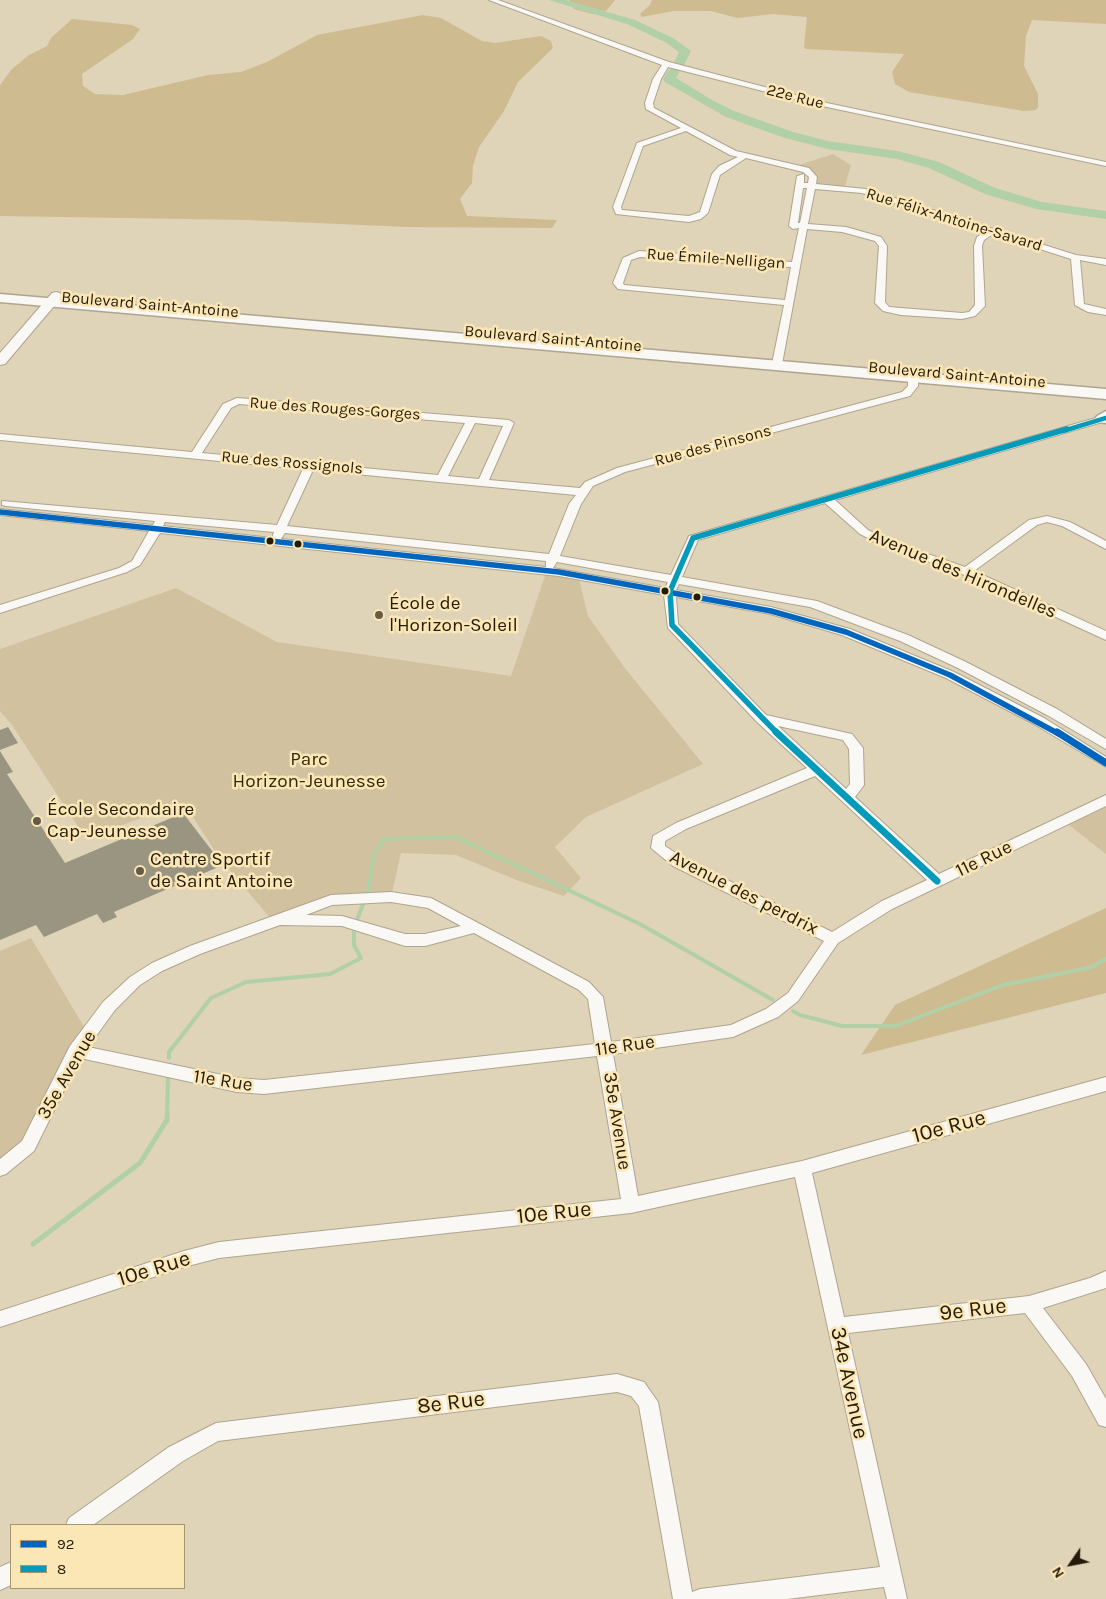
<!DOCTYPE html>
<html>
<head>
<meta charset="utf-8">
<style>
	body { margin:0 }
	#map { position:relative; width:1106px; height:1599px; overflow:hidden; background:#dfd3b8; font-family:Karla,sans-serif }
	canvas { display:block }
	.legend { position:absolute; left:10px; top:1524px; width:175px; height:65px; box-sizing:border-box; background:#fbe6b6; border:1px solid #a59570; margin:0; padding:6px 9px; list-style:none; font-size:15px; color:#231b08 }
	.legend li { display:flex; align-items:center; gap:10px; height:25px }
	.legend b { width:25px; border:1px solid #a59570 }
	.north { position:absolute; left:1046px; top:1539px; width:50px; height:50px; -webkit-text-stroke:4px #fbe6b6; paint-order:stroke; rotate:237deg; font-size:14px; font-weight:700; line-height:20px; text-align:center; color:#231b08 }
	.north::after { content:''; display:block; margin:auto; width:18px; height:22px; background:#231b08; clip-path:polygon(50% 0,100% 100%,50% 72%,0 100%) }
</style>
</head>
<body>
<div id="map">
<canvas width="1106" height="1599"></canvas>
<ul class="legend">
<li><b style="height:6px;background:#0065bd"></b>92</li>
<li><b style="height:6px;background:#049bba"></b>8</li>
</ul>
<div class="north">N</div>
</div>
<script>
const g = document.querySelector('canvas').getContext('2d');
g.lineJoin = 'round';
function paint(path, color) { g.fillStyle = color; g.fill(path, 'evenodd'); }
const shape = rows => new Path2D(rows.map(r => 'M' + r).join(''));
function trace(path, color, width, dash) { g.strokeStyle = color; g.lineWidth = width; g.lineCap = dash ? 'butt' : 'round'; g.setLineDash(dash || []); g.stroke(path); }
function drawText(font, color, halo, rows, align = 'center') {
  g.font = font + ' Karla,sans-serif'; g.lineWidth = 5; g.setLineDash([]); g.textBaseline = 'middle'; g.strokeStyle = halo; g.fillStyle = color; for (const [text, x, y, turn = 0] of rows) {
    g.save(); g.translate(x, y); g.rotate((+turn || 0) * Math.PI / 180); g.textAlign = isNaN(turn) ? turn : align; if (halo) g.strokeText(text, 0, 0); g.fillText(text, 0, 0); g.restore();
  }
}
paint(shape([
	[833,154,851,165,844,189,811,186,813,177,799,165],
	[547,570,578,575,588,616,624,667,703,764,586,817,555,847,581,878,564,896,519,881,456,855,401,853,391,897,331,900,272,920,221,860,183,802,86,839,12,725,0,711,0,649,176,588,277,642,511,676],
	[1106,800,1106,854,1064,821],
	[31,938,89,1035,28,1146,0,1169,0,951]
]), '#d1c19e');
paint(shape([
	[569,0,615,0,606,11,592,14,574,9],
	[652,0,1106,0,1106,24,1032,20,1026,36,1024,66,1038,94,1038,107,1036,110,1024,111,909,92,895,84,892,72,904,54,806,49,804,47,807,17,773,14,738,18,710,11,674,11,642,17,640,14,650,5],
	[423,15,441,18,482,41,495,43,541,36,551,41,553,48,518,82,504,111,479,147,473,166,472,183,460,199,467,216,557,220,552,228,407,227,248,220,0,216,0,85,12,69,29,55,47,46,51,38,72,19,132,25,140,29,133,39,82,74,83,86,95,94,123,95,208,75,241,72,267,62,317,35],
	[1106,908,1106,993,861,1055,895,1005]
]), '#cebc90');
trace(shape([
	[368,893,374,854,384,839,456,837,640,924,773,1000],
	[357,920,363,904],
	[793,1011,800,1015,842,1026,895,1026,1003,985,1092,967,1106,959],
	[169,1058,169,1052,211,998,246,982,330,974,361,958,354,945,354,928],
	[167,1116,168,1079]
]), '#b1d0a8', 4);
trace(shape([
	[33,1244,140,1163,167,1120,167,1115]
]), '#b1d0a8', 5);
paint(shape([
	[549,0,566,0,635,20,673,38,691,51,683,67,675,67,673,65,679,52,665,42,627,24,549,0],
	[674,67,680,71,676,78,712,100,734,111,793,132,828,141,898,151,939,162,995,188,1042,202,1106,211,1106,219,1036,209,985,194,929,168,897,159,828,149,785,138,726,117,665,82,663,79,668,71,674,67]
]), '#b1d0a8');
paint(shape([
	[8,727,18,743,0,750,0,730],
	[0,751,13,772,7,774,65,863,183,813,223,865,114,912,117,917,103,923,97,914,44,937,36,925,0,940]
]), '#9a9580');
const street = shape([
	[489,0,498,0,669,62,822,102,1106,162,1106,166,822,106,668,67,661,79,653,103,654,108,736,151,809,168,817,177,816,184,866,189,1076,255,1106,259,1106,265,1080,260,1084,304,1106,309,1106,315,1088,312,1075,305,1071,259,993,234,984,240,982,246,985,306,975,316,962,319,901,315,883,311,875,303,879,246,875,241,842,232,807,229,782,364,777,367,772,364,784,305,618,289,613,283,623,258,639,251,792,262,799,228,793,229,789,226,797,176,804,174,804,183,808,183,809,177,803,172,746,158,720,175,708,213,701,219,689,222,616,214,613,207,637,143,681,128,646,109,645,103,653,79,662,65,489,0],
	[686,131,730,155,738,157,719,166,712,174,700,212,689,216,622,210,621,207,643,146,686,131],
	[803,188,807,188,800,223,798,223,803,188],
	[815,189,862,193,985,232,977,237,974,246,975,305,969,312,962,313,889,307,885,302,887,246,881,237,846,227,808,224,815,189],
	[640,257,791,267,785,300,624,285,623,283,631,260,640,257],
	[913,367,918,370,918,386,910,396,625,472,593,486,581,504,560,556,671,575,689,536,1106,415,1106,421,835,500,868,530,888,540,965,567,1029,520,1047,516,1070,522,1106,541,1106,549,1062,526,1047,522,1037,525,974,571,1106,631,1106,640,962,574,880,544,860,534,825,503,698,540,682,577,817,601,908,635,966,662,1057,709,1106,739,1106,749,1047,715,958,668,900,641,810,607,679,584,676,590,771,607,850,629,954,672,1044,718,1106,757,1106,767,1034,724,946,678,842,635,770,614,676,597,678,624,766,715,852,734,863,748,864,785,855,797,939,874,1106,795,1106,806,892,909,838,943,798,1001,778,1017,733,1037,613,1054,638,1196,802,1161,1106,1077,1106,1091,812,1173,844,1317,1029,1296,1090,1278,1106,1271,1106,1288,1043,1308,1086,1364,1106,1399,1106,1427,1099,1425,1072,1376,1025,1313,848,1333,907,1599,887,1599,884,1587,787,1599,673,1599,639,1406,631,1396,617,1392,218,1441,183,1461,93,1525,66,1525,69,1518,169,1447,216,1423,617,1374,644,1382,658,1402,692,1592,700,1589,880,1567,795,1177,631,1213,219,1258,184,1267,0,1327,0,1311,184,1251,219,1242,621,1199,597,1056,264,1094,237,1092,80,1058,34,1151,6,1174,0,1176,0,1159,22,1141,70,1046,103,1002,130,977,152,963,190,946,331,895,391,892,431,898,589,982,603,997,611,1042,731,1025,766,1009,788,993,824,941,673,866,651,848,653,836,676,823,807,768,757,722,668,628,664,595,559,576,160,533,140,565,127,572,0,613,0,605,119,568,132,561,149,531,0,515,0,509,153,525,155,521,6,506,2,505,2,501,277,525,303,469,0,440,0,434,192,452,223,404,237,398,509,420,514,423,489,480,580,488,585,482,617,468,902,392,908,386,908,370,913,367],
	[239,404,465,423,438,475,202,453,231,408,239,404],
	[475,423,503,426,479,479,448,476,475,423],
	[313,470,576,495,569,504,549,554,287,526,313,470],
	[165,522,274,532,272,538,163,526,165,522],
	[285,533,546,561,546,567,281,539,285,533],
	[557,562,668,582,665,588,553,568,557,562],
	[778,726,843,740,849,749,850,784,846,789,778,726],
	[815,776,927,880,882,901,832,932,683,858,665,846,665,841,686,829,815,776],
	[391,902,428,908,461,926,425,934,405,934,342,916,306,915,332,905,391,902],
	[280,925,342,926,405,946,425,946,474,933,579,990,588,999,595,1044,264,1080,237,1078,88,1047,115,1010,140,985,162,971,200,954,280,925],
	[11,1562,11,1585,0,1590,0,1567,11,1562]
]);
const secondary = shape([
	[56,292,60,293,62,296,60,299,5,364,0,365,0,353,52,293,56,292]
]);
const primary = shape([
	[0,294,1106,389,1106,399,0,302,0,294],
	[1106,411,1106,423,1097,422,1095,419,1097,416,1106,411]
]);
trace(street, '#aea590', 2);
trace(secondary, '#aea590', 2);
trace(primary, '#aea590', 3);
paint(street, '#faf8f4');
paint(secondary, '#faf8f4');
paint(primary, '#faf8f4');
trace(shape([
	[0,512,559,572,771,611,846,632,950,675,1059,734]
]), '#0065bd', 5.5);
trace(shape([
	[1057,732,1106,763]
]), '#0065bd', 7);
trace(shape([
	[1063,431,1106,418]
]), '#049bba', 4.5);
trace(shape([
	[778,734,672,625,670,591,693,538,1067,429]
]), '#049bba', 5.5);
trace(shape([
	[776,732,937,881]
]), '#049bba', 7);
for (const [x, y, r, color] of [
	[270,541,4.5,"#231b08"],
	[298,544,4.5,"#231b08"],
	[665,591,4.5,"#231b08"],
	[697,597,4.5,"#231b08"],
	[379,615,5,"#655b46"],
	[37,821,5,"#655b46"],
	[140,871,5,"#655b46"]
]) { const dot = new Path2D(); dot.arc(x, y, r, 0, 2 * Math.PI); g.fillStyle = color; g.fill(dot); trace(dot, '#fbe6b6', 2); }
drawText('16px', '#231b08', '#fbe6b6', [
	["22e Rue",795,97,14],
	["Rue Félix-Antoine-Savard",954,220,17],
	["Rue Émile-Nelligan",716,259,4],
	["Boulevard Saint-Antoine",150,305,5],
	["Boulevard Saint-Antoine",553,339,5],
	["Boulevard Saint-Antoine",957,375,5],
	["Rue des Rouges-Gorges",335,409,4],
	["Rue des Pinsons",713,446,-15],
	["Rue des Rossignols",292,463,5]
]);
drawText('19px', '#231b08', '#fbe6b6', [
	["Avenue des Hirondelles",963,574,23],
	["11e Rue",984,859,-26],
	["Avenue des perdrix",744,893,27],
	["11e Rue",625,1046,-8],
	["35e Avenue",67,1075,-60],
	["11e Rue",223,1081,9],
	["35e Avenue",617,1121,81]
]);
drawText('19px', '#231b08', '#fbe6b6', [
	["École de",389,604],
	["l'Horizon-Soleil",389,626],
	["École Secondaire",47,810],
	["Cap-Jeunesse",47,832],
	["Centre Sportif",150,860],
	["de Saint Antoine",150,882]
], 'left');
drawText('19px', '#33280d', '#fbe6b6', [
	["Parc",309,760],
	["Horizon-Jeunesse",309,782]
]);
drawText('22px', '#231b08', '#fbe6b6', [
	["10e Rue",949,1127,-15],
	["10e Rue",554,1213,-6],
	["10e Rue",154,1269,-17],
	["9e Rue",973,1310,-7],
	["34e Avenue",849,1383,78],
	["8e Rue",451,1403,-7]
]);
</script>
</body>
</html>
